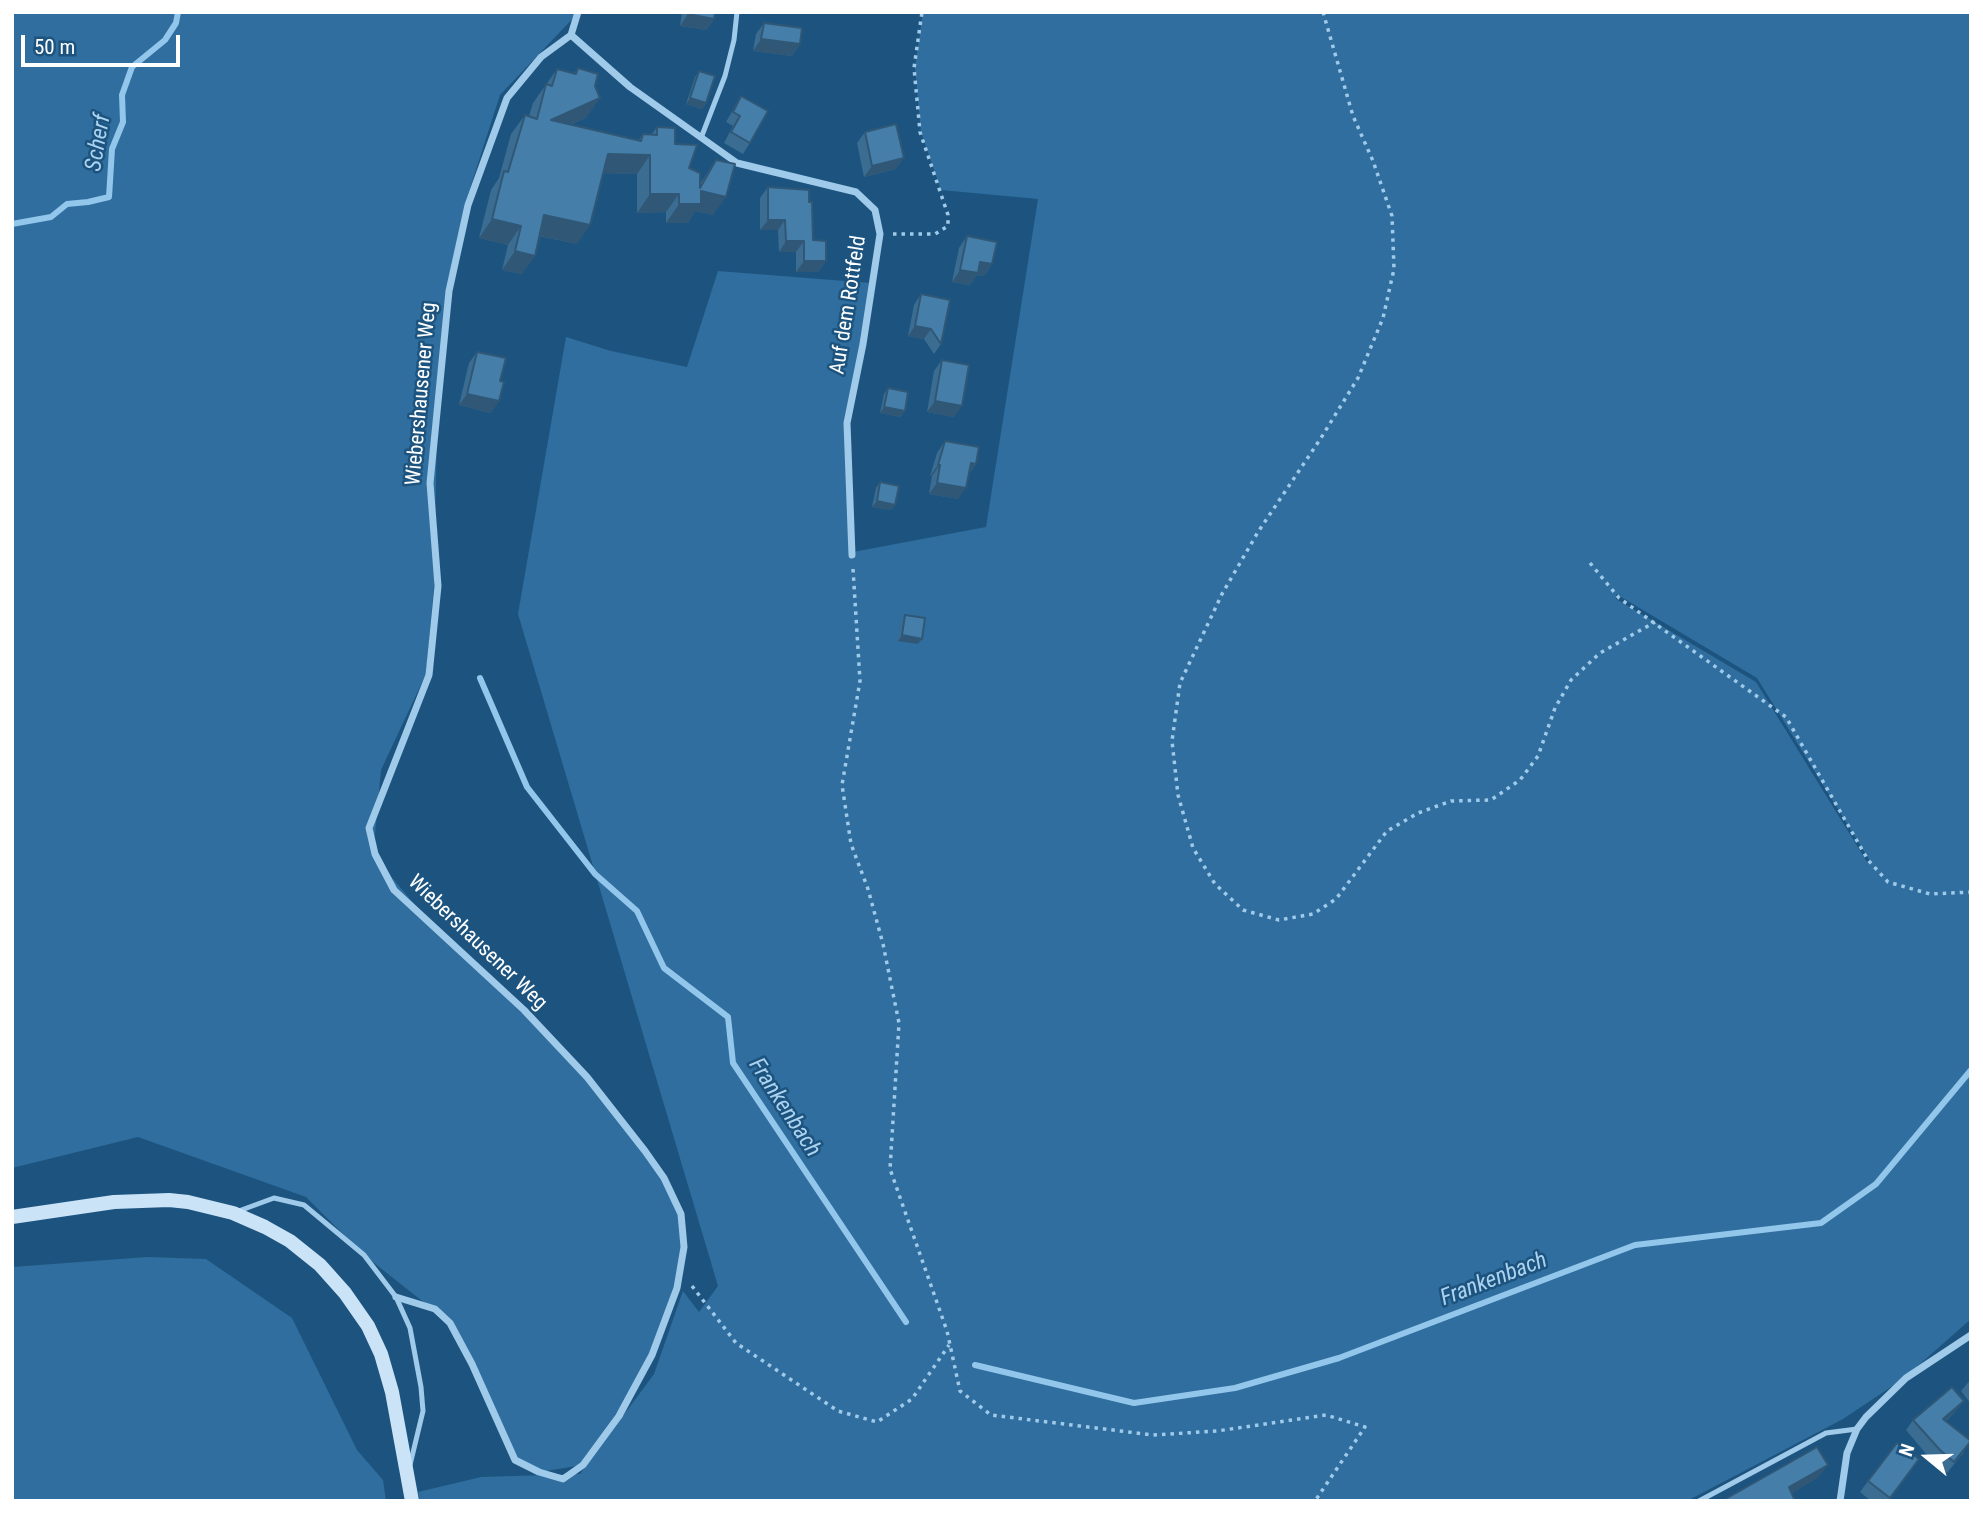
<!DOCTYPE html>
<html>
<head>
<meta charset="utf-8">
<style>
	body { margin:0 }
	#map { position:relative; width:1983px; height:1513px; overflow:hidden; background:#1d547f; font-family:"Roboto Condensed",sans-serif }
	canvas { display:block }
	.frame { position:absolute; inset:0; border:14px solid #fff; pointer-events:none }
	.north { position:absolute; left:1892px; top:1422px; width:70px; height:70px; -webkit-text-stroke:5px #1d547f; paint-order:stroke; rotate:289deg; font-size:19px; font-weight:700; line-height:28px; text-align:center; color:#fff }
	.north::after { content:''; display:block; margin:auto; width:24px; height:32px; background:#fff; clip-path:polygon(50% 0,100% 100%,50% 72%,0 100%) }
	.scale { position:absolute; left:21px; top:35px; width:159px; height:32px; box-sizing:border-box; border:4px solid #fff; border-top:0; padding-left:9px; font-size:21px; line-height:24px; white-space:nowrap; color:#fff; -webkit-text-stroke:5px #1d547f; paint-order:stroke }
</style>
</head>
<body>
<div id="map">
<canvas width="1983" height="1513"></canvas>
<div class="frame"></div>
<div class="north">N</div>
<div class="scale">50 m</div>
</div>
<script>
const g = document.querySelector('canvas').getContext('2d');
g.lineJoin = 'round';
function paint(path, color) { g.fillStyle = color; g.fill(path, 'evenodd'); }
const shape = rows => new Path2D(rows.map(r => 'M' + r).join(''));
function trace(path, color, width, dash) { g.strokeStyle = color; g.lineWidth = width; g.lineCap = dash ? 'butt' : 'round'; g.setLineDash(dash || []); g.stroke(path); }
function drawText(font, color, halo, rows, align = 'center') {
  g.font = font + ' "Roboto Condensed",sans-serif'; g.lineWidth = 5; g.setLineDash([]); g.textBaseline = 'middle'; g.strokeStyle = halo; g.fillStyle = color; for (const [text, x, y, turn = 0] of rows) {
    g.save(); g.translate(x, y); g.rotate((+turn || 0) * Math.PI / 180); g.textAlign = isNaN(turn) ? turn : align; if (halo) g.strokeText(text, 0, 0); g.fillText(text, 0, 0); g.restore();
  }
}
paint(shape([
	[12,12,579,12,500,95,465,204,438,372,434,586,426,674,381,770,373,855,441,936,524,1010,587,1076,645,1151,681,1214,684,1247,677,1288,652,1355,619,1416,583,1465,539,1472,515,1460,450,1323,364,1255,306,1197,138,1137,12,1168],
	[923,12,1971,12,1971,1319,1903,1379,1843,1419,1687,1501,420,1501,418,1492,481,1477,580,1474,654,1374,683,1291,699,1312,718,1286,518,614,566,337,611,351,687,367,718,271,871,283,847,423,853,552,986,527,1038,199,941,190,921,132,915,68],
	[1616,594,1757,678,1870,861,1867,862,1756,682,1616,599],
	[147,1257,206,1259,292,1318,357,1450,383,1480,386,1501,12,1501,12,1267]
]), '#2f6e9e');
trace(shape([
	[12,224,51,217,67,204,88,202,109,197,112,149,123,122,122,95,132,67,165,40,176,23,178,12],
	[480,678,527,787,595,874,637,911,664,968,728,1017,733,1063,906,1322],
	[975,1365,1134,1403,1235,1388,1339,1358,1635,1245,1821,1223,1876,1184,1971,1070]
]), '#93c6eb', 6);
trace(shape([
	[1323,12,1353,116,1373,161,1392,216,1394,269,1383,318,1358,378,1321,438,1258,532,1222,594,1180,683,1172,741,1178,795,1193,848,1215,884,1243,910,1279,920,1313,914,1336,899,1387,831,1418,813,1451,801,1491,800,1520,780,1538,756,1555,708,1571,680,1600,653,1655,622],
	[893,234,935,234,948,226,948,215,920,132,914,68,922,12],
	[1590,563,1619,598,1786,717,1868,860,1888,882,1930,894,1971,892],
	[853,569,860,681,842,785,851,844,868,889,883,944,899,1023,890,1169,947,1331,960,1391,991,1415,1153,1435,1217,1431,1326,1415,1365,1427,1315,1501],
	[692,1286,736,1343,838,1411,877,1422,912,1399,949,1345]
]), '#a0cae9', 3.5, [3.5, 5]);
trace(shape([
	[701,138,725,76,734,40,737,12],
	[236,1212,274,1198,304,1205,364,1255,396,1297,410,1328,421,1387,423,1411,410,1465],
	[1699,1501,1826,1433,1857,1429]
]), '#a0cae9', 5);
trace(shape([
	[571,35,630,87,737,163,856,192,875,210,880,234,863,344,847,423,852,555],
	[396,1297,435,1309,450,1323,472,1364,515,1460,539,1472,563,1479,583,1465,619,1416,652,1355,677,1288,684,1247,681,1214,664,1178,645,1151,587,1077,524,1010,394,890,375,854,369,828,429,675,438,586,430,483,449,291,468,205,507,98,541,57,571,35,578,12],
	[1840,1501,1847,1453,1857,1429,1866,1417,1906,1378,1971,1335]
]), '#a0cae9', 7);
trace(shape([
	[12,1217,114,1202,169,1200,188,1202,233,1213,265,1227,290,1241,320,1265,345,1293,368,1326,381,1354,392,1392,412,1501]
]), '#cbe3f7', 14);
paint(shape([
	[682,12,715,12,714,19,706,30,680,26],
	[764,23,800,44,792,56,753,51,756,34],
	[578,68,587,117,570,125,639,140,643,134,651,135,657,127,675,144,700,184,716,160,713,215,695,211,688,223,666,223,666,212,637,213,637,174,603,173,577,244,539,236,522,274,502,270,508,245,479,238,491,190,499,178,511,134,525,115,529,116,533,103,557,69,574,74],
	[699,71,706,103,702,109,686,104,695,77],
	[741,96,750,143,743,154,724,143,733,126,726,122],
	[865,132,896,169,864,177,857,143],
	[768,187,813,240,826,261,818,272,796,272,796,252,779,252,778,230,760,230,760,198],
	[967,236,992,264,984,276,977,275,970,285,952,282,959,248],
	[921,294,941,344,934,354,924,339,908,336,914,305],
	[477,352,491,413,459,405,469,363],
	[942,360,954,417,927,412,934,371],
	[888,388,901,417,880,413,884,394],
	[945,441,976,464,968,476,958,499,929,494,932,476,930,476,937,453],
	[880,482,895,505,891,510,872,507,876,488],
	[905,615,918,644,898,641,901,621],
	[1971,1379,1971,1404,1961,1391],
	[1956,1411,1946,1421,1964,1452,1947,1473,1932,1461,1906,1430,1913,1420],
	[1919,1459,1889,1501,1871,1501,1860,1492,1868,1481]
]), '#3b6c91');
paint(shape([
	[688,14,714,19,706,30,680,26],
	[761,39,800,44,792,56,753,51],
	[600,98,587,117,538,139,551,120],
	[690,98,706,103,702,109,686,104],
	[608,154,650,155,637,174,595,173],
	[904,158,896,169,864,177,872,166],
	[701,191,726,197,713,215,695,211,688,223,666,223,679,204],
	[650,194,679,194,666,212,637,213],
	[544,215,590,225,577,244,531,234],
	[492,219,521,226,508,245,479,238],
	[768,220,785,220,778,230,760,230],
	[786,241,804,241,796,252,779,252],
	[515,251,535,256,522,274,502,270],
	[804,261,826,261,818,272,796,272],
	[980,262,992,264,984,276,977,275,970,285,952,282,960,270],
	[915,326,931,329,924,339,908,336],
	[467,394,499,401,491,413,459,405],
	[935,401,962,406,954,417,927,412],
	[884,407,905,411,901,417,880,413],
	[971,463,976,464,968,476],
	[938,465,940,465,932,476,930,476],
	[937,483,966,488,958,499,929,494],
	[877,501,895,505,891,510,872,507],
	[902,635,922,639,918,644,898,641],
	[1964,1401,1956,1411,1936,1429,1943,1419],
	[1828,1465,1818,1478,1779,1501,1789,1487]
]), '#305876');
const building = shape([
	[689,12,715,12,714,19,688,14,689,12],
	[764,23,802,28,800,44,761,39,764,23],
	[578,68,598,74,595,86,600,98,551,120,641,141,643,134,657,135,657,127,675,128,675,144,697,145,689,168,700,173,700,188,716,160,735,164,726,197,701,191,701,204,679,204,679,194,650,194,650,155,608,154,590,225,544,215,535,256,515,251,521,226,492,219,504,171,508,172,525,115,537,119,546,84,552,86,557,69,576,74,578,68],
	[699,71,715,76,706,103,690,98,699,71],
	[741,96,768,111,750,143,731,132,740,116,733,112,741,96],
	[896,124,904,158,872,166,865,132,896,124],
	[768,187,809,190,809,202,812,202,813,240,826,241,826,261,804,261,804,241,786,241,785,220,768,220,768,187],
	[967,236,997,242,992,264,980,262,978,273,960,270,967,236],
	[921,294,950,300,941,344,931,329,915,326,921,294],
	[477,352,506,358,500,381,504,382,499,401,467,394,477,352],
	[942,360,969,365,962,406,935,401,942,360],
	[888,388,908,392,905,411,884,407,888,388],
	[945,441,979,447,976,464,971,463,966,488,937,483,940,465,938,465,945,441],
	[880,482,899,486,895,505,877,501,880,482],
	[905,615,925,618,922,639,902,635,905,615],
	[1952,1387,1964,1401,1943,1419,1971,1441,1954,1462,1940,1450,1913,1420,1952,1387],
	[1897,1443,1919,1459,1890,1498,1868,1481,1897,1443],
	[1817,1447,1828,1465,1789,1487,1795,1501,1722,1501,1817,1447]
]);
paint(building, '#457ea9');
trace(building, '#305876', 2);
drawText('21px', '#fff', '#1d547f', [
	["Auf dem Rottfeld",849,305,-81],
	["Wiebershausener Weg",422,394,-85],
	["Wiebershausener Weg",477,943,44]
]);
drawText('italic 23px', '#abd3f0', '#1d547f', [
	["Scherf",99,143,-80],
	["Frankenbach",784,1108,57],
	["Frankenbach",1494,1280,-21]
]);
</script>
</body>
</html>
